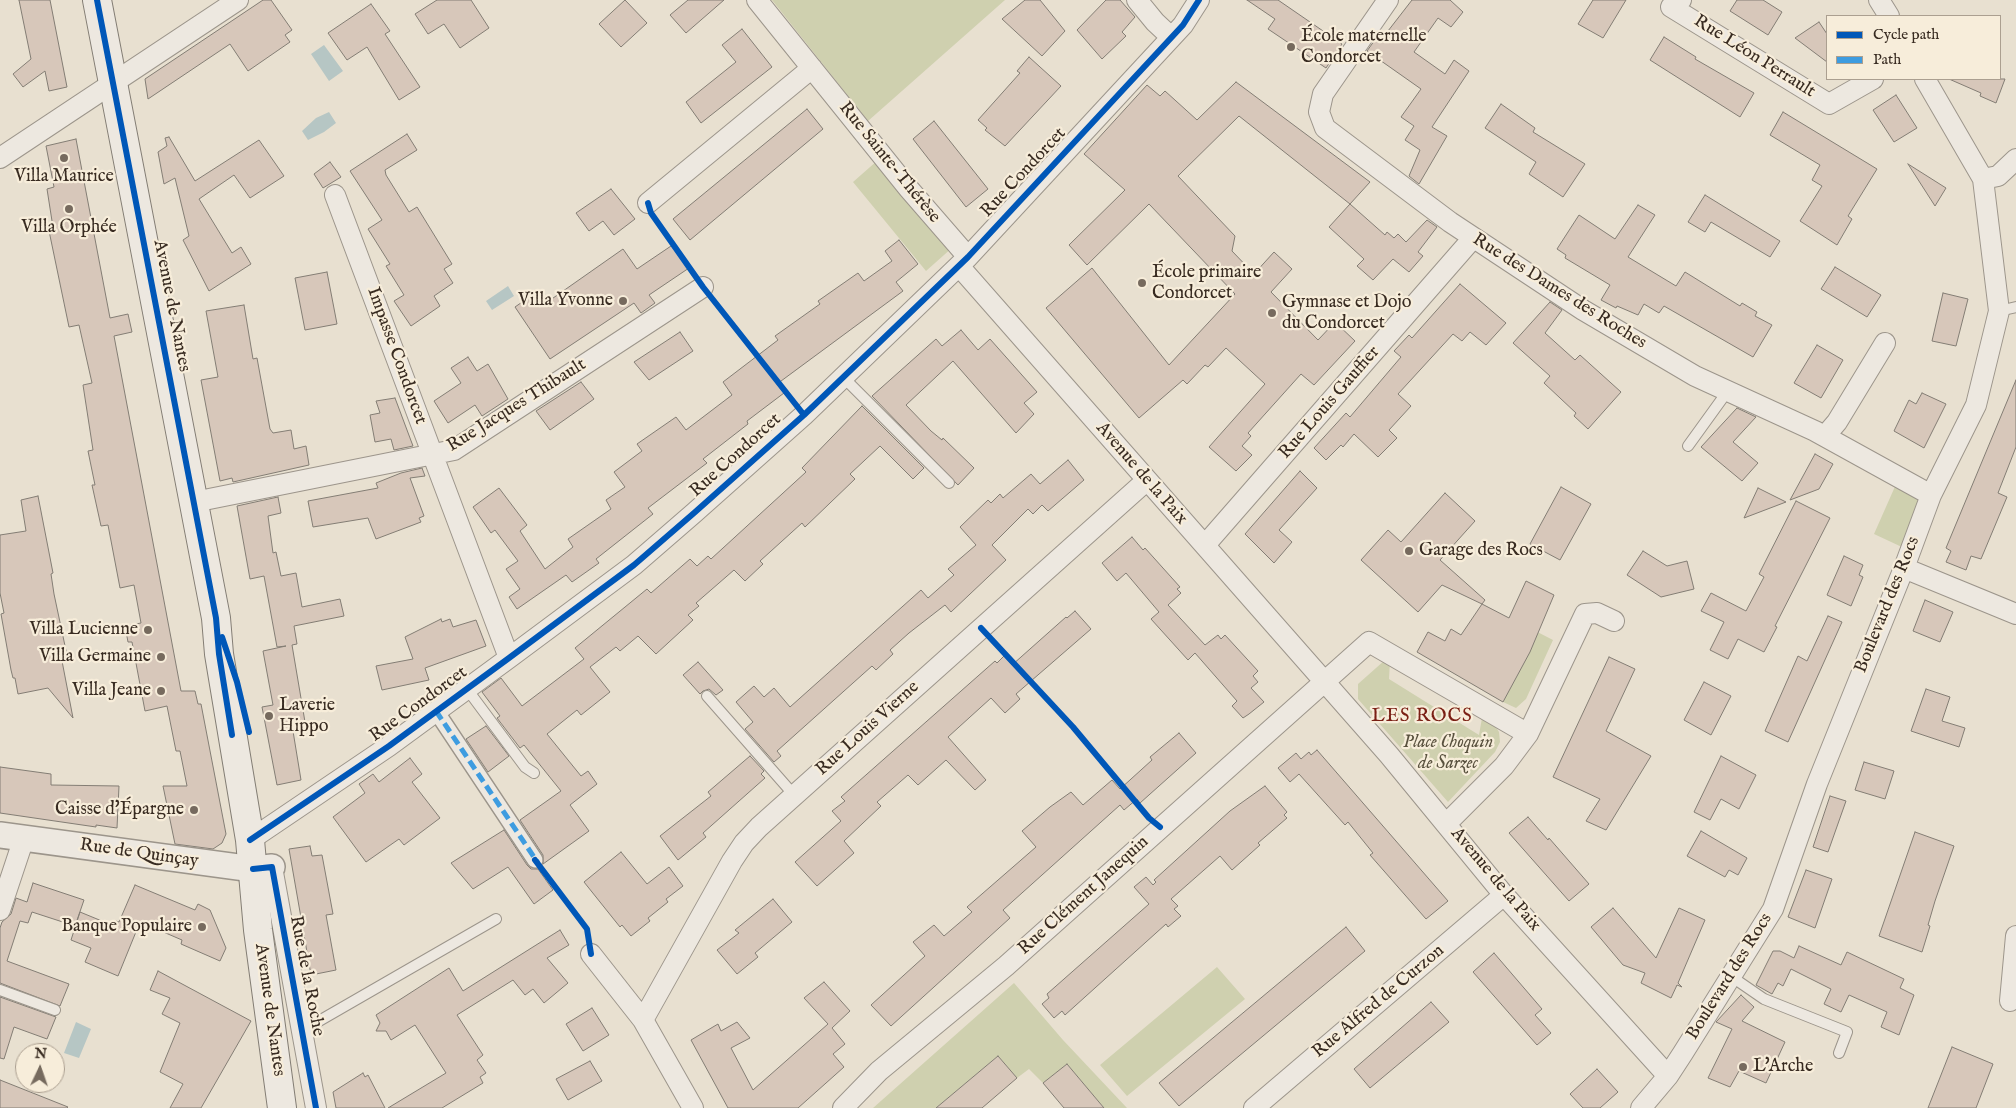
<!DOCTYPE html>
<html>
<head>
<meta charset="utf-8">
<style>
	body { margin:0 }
	#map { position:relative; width:2016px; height:1108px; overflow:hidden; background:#e8e0d0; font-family:"IM FELL English",serif }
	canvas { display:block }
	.legend { position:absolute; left:1826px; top:15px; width:175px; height:65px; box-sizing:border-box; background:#f7edda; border:1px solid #ab9f90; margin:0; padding:6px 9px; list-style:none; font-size:15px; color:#382b21 }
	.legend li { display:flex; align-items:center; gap:10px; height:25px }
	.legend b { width:25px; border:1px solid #ab9f90 }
	.north { position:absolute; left:15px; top:1043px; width:50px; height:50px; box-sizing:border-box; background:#f7edda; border:1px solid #ab9f90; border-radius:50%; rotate:3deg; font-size:14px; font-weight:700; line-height:20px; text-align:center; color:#382b21 }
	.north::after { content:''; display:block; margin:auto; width:18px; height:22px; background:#766a5e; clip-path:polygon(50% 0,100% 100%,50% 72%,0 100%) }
</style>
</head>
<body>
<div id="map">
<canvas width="2016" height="1108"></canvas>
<ul class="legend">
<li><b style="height:6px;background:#0057b8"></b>Cycle path</li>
<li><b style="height:6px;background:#3e9ce0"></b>Path</li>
</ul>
<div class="north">N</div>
</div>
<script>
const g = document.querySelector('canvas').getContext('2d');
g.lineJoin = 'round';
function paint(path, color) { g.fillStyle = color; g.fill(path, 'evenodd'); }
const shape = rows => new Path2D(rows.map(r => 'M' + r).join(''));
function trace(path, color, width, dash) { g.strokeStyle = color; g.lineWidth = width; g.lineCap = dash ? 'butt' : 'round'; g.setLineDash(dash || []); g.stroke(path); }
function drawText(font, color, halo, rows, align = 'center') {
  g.font = font + ' "IM FELL English",serif'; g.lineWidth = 4.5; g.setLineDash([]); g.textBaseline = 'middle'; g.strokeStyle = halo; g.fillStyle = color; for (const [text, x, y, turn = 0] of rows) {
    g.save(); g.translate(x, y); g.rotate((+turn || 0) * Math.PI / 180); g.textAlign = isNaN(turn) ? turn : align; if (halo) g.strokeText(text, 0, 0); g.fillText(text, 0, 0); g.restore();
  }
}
paint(shape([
	[772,0,1005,0,868,121],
	[878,160,953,247,926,271,853,182],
	[1897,482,1925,495,1904,548,1874,534],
	[1516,621,1553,640,1526,699,1516,708,1503,702],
	[1385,660,1390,660,1389,679,1479,735,1482,718,1494,724,1499,732,1500,742,1495,752,1448,802,1358,699,1358,684],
	[1217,967,1245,999,1127,1096,1100,1065],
	[1014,983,1063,1040,1127,1108,1104,1108,1067,1064,1043,1083,1029,1069,1017,1078,998,1056,936,1108,873,1108]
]), '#cfd0af');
paint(shape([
	[324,45,343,71,329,81,311,54],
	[329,112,336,123,324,132,308,140,302,131,316,118],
	[508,286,514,296,492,310,486,301],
	[76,1022,91,1029,79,1058,64,1053]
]), '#b6c6c4');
const building = shape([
	[19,0,50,0,67,87,49,91,45,71,23,87,13,74,31,59,19,0],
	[263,0,271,0,292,30,285,35,290,42,248,71,230,44,148,99,145,79,263,0],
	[437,0,471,0,489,28,460,48,444,24,428,34,415,14,437,0],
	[625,0,647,23,621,47,599,24,625,0],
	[688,0,724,0,686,33,670,15,688,0],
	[1025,0,1040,0,1065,31,1042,56,1002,19,1025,0],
	[1106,0,1120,0,1135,17,1122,32,1126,36,1102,59,1077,30,1106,0],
	[1247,0,1278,0,1342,44,1326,68,1268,29,1275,19,1247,0],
	[1412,0,1450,0,1463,12,1451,27,1438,18,1414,52,1445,74,1454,60,1469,71,1432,127,1447,136,1419,184,1409,176,1420,150,1405,140,1414,126,1401,117,1421,89,1367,51,1377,37,1381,40,1412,0],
	[1593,0,1626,0,1603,38,1578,24,1593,0],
	[1737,0,1763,0,1782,12,1768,35,1730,11,1737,0],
	[371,4,390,31,385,34,420,87,399,100,367,47,347,60,328,33,371,4],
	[1819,22,1827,34,1827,62,1795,38,1819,22],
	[742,29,772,67,701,123,686,102,736,62,722,45,742,29],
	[1664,37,1696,57,1695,59,1754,93,1740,117,1650,60,1664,37],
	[1029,57,1061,86,1005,146,985,130,987,128,978,120,1020,73,1017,71,1029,57],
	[1949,79,2005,79,1996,103,1980,96,1981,93,1949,79],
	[1236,82,1370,182,1350,204,1239,116,1178,176,1235,236,1232,251,1254,274,1274,252,1292,269,1271,292,1318,340,1335,322,1355,341,1314,385,1301,374,1248,433,1251,436,1242,446,1252,455,1236,471,1209,447,1265,384,1226,348,1208,367,1205,365,1187,384,1183,380,1139,418,1046,308,1092,268,1169,365,1235,294,1149,204,1087,265,1069,245,1125,190,1084,154,1147,85,1160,96,1165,91,1197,120,1236,82],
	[1896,95,1917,128,1894,142,1873,110,1896,95],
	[1501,104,1535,128,1533,132,1585,164,1563,197,1529,174,1536,162,1485,128,1501,104],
	[807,109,823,129,690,240,673,219,807,109],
	[1783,112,1877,169,1848,216,1852,219,1837,245,1800,221,1822,186,1812,180,1820,165,1770,135,1783,112],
	[934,121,988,189,966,207,913,139,934,121],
	[407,134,417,150,385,170,386,175,409,212,417,207,452,264,444,269,453,283,434,296,440,306,411,326,394,301,404,295,386,266,390,264,368,229,382,220,350,171,407,134],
	[169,137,195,181,259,140,284,176,250,198,234,175,199,199,232,253,241,247,251,264,209,291,183,240,189,236,175,178,164,184,158,152,167,146,165,138,169,137],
	[76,139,110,318,128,314,132,332,114,336,181,691,195,691,198,704,201,704,226,834,222,843,213,849,175,844,163,786,187,786,180,751,176,751,167,706,145,711,132,642,128,642,125,626,141,623,134,585,120,588,108,525,101,526,92,485,95,485,88,451,93,450,83,385,92,383,79,325,69,327,48,226,52,226,52,221,47,189,54,187,46,146,76,139],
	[330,162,341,177,323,188,314,174,330,162],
	[1908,164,1946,188,1935,206,1908,164],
	[611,189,635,219,614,235,603,221,589,231,576,213,611,189],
	[1705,195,1780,241,1770,257,1711,222,1705,232,1688,222,1705,195],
	[1350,204,1385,235,1387,232,1394,238,1398,234,1406,242,1427,220,1437,227,1418,252,1423,256,1409,272,1393,259,1373,280,1357,266,1364,259,1329,227,1350,204],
	[1638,205,1655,215,1628,257,1676,286,1685,272,1740,306,1742,303,1757,312,1755,316,1772,325,1753,357,1664,306,1659,313,1644,304,1638,315,1617,306,1616,308,1601,300,1610,285,1565,258,1566,255,1557,249,1579,215,1615,239,1638,205],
	[899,240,918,264,896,282,903,291,777,384,784,393,747,421,748,424,703,459,707,463,648,508,653,514,596,559,599,563,572,582,566,575,517,609,509,597,520,589,506,569,518,561,495,530,491,533,473,507,499,488,527,525,520,531,545,569,573,547,568,539,611,509,606,500,625,487,614,472,642,451,637,444,676,417,686,430,732,395,723,382,778,340,775,336,820,304,818,301,858,273,864,281,892,261,885,251,899,240],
	[674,244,689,268,649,295,655,303,641,313,634,303,550,359,515,307,538,291,546,303,623,249,637,269,674,244],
	[1835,267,1881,295,1867,317,1821,289,1835,267],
	[327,272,337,324,305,330,295,278,327,272],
	[1460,284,1506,323,1486,345,1470,332,1462,341,1453,334,1398,394,1411,406,1389,430,1397,438,1378,457,1354,434,1343,447,1341,445,1326,460,1314,448,1346,413,1350,417,1401,357,1394,351,1409,335,1412,338,1460,284],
	[1943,293,1968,299,1956,346,1932,341,1943,293],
	[1550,302,1562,310,1545,333,1575,360,1580,355,1621,392,1588,429,1574,416,1576,413,1544,383,1550,376,1513,343,1550,302],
	[244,305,253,359,257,358,270,429,273,433,291,430,294,449,306,446,309,465,233,482,232,478,220,481,201,380,218,377,206,311,244,305],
	[961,330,978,350,990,339,1037,392,1024,403,1034,414,1016,433,953,361,906,405,931,431,942,440,943,438,974,468,958,485,872,396,936,339,942,346,961,330],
	[680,332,693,351,649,380,634,362,680,332],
	[1817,345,1843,360,1821,398,1794,383,1817,345],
	[468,357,477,371,488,364,508,399,482,416,475,405,448,423,434,401,461,383,451,368,468,357],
	[2016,380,2016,447,1998,493,2007,497,1981,559,1971,556,1966,570,1946,562,1951,551,1946,548,2016,380],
	[581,382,594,399,550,430,536,411,581,382],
	[1922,393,1946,404,1924,448,1894,431,1909,400,1916,404,1922,393],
	[395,398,413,446,394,450,391,439,375,442,370,415,380,413,376,401,395,398],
	[862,406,924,468,913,479,880,446,850,474,855,479,805,527,802,523,760,561,763,564,745,581,734,570,696,603,699,606,688,615,693,620,656,654,638,636,620,651,616,647,590,667,610,692,581,715,577,710,547,734,581,776,588,771,597,784,570,805,589,831,543,864,543,855,520,820,561,791,524,745,520,748,497,718,500,716,482,692,501,678,522,706,584,659,575,648,647,589,651,593,690,559,697,566,708,556,711,559,806,472,802,468,862,406],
	[1737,408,1756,417,1733,442,1758,463,1742,481,1701,447,1737,408],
	[1815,454,1833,464,1819,489,1790,500,1815,454],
	[1068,460,1084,480,1048,511,1042,505,1033,514,1028,509,992,545,1006,560,951,612,945,605,909,633,890,650,893,654,876,670,872,666,777,751,781,756,774,762,745,729,753,722,736,702,754,686,764,697,774,688,790,707,921,590,928,598,954,575,948,569,976,545,960,527,988,500,991,503,1000,494,1003,498,1031,474,1040,484,1068,460],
	[422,468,425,476,410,478,424,516,419,518,421,522,376,539,368,518,313,527,308,501,378,488,376,483,401,473,422,468],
	[1300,471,1317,488,1279,530,1292,542,1274,563,1245,534,1300,471],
	[1561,487,1591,504,1560,560,1530,544,1561,487],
	[1758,488,1786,502,1744,518,1758,488],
	[1445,493,1475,521,1440,560,1485,600,1482,604,1509,618,1526,581,1554,595,1530,652,1503,702,1417,652,1428,632,1445,641,1451,629,1461,635,1482,604,1442,585,1418,612,1361,560,1388,530,1401,542,1445,493],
	[38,496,53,573,51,574,54,594,68,660,62,661,73,718,48,688,18,694,15,678,13,678,11,670,1,614,4,613,0,593,0,535,26,531,21,500,38,496],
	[278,497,281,513,268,516,273,553,276,552,281,576,296,573,302,607,340,599,344,616,294,626,297,644,292,645,305,722,292,725,301,780,277,785,262,707,273,705,263,651,286,646,277,647,264,576,250,579,237,506,278,497],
	[1796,501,1830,518,1775,626,1777,627,1764,652,1738,639,1728,659,1710,650,1724,622,1701,611,1711,593,1746,611,1764,577,1759,574,1796,501],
	[1132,537,1143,550,1145,548,1180,587,1177,589,1181,593,1168,605,1205,645,1218,635,1221,639,1225,635,1258,671,1253,676,1258,682,1251,688,1264,702,1249,714,1243,718,1232,706,1237,701,1195,653,1188,660,1151,619,1159,612,1126,573,1117,581,1102,563,1132,537],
	[1643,551,1667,566,1687,561,1694,589,1661,597,1627,575,1643,551],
	[1844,556,1863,565,1859,575,1863,577,1851,606,1827,595,1844,556],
	[1925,600,1953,612,1940,642,1913,631,1925,600],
	[1075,611,1091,629,1016,694,1020,699,1005,713,991,698,948,737,986,780,975,790,946,760,918,785,908,775,877,802,881,806,844,841,854,853,817,886,795,862,841,821,832,811,845,801,841,797,995,661,997,663,1004,656,1012,665,1066,617,1067,618,1075,611],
	[1828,616,1842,622,1788,742,1765,731,1798,656,1807,661,1828,616],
	[441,619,442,622,450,619,453,627,476,620,486,646,425,668,429,680,382,690,376,666,413,659,405,637,441,619],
	[1609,657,1635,669,1606,731,1651,756,1606,830,1586,821,1600,799,1553,777,1609,657],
	[698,662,723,690,716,695,709,689,703,691,700,694,683,675,698,662],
	[1704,682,1731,696,1711,735,1684,720,1704,682],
	[1926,689,1950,697,1942,721,1965,728,1959,747,1911,731,1926,689],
	[486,726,509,756,488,772,466,739,486,726],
	[1179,733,1196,753,1140,803,1137,799,1124,810,1120,805,1003,910,1010,918,891,1026,871,1005,925,956,913,942,934,925,944,936,972,912,967,907,1036,847,1022,831,1050,807,1071,792,1083,805,1112,780,1120,789,1152,760,1150,757,1179,733],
	[1317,750,1448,901,1426,919,1370,855,1373,853,1348,822,1345,825,1299,774,1290,782,1278,768,1296,753,1301,759,1309,752,1311,755,1317,750],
	[750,756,764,771,761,774,765,778,703,833,706,837,678,860,660,836,711,796,708,792,750,756],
	[1721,756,1756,775,1739,809,1721,799,1710,820,1694,812,1721,756],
	[410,758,422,774,412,782,440,818,404,845,399,839,366,862,333,817,365,793,359,784,373,774,379,782,410,758],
	[1864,762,1894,771,1885,799,1855,790,1864,762],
	[0,767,51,774,51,785,119,786,117,828,96,825,96,827,0,813,0,767],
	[1265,786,1287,812,1284,815,1287,818,1258,843,1260,845,1232,870,1220,856,1171,899,1178,906,1174,909,1181,916,1168,927,1166,924,1065,1015,1062,1011,1054,1018,1042,1004,1049,998,1047,994,1149,904,1134,887,1146,877,1153,885,1156,882,1154,880,1230,811,1265,786],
	[1830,796,1846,801,1828,852,1813,847,1830,796],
	[1528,817,1548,840,1549,838,1589,884,1569,901,1509,833,1528,817],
	[504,830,527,865,531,869,538,869,553,890,534,904,508,867,473,889,451,863,504,830],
	[1701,831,1747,858,1738,875,1729,870,1725,877,1687,856,1701,831],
	[1915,832,1954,846,1935,901,1928,925,1930,926,1922,952,1879,936,1915,832],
	[310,846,312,856,322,855,333,914,326,915,336,970,311,975,289,849,310,846],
	[621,852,647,884,669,867,683,886,666,899,668,902,648,918,650,921,631,936,622,925,620,927,584,882,621,852],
	[1806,870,1832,879,1815,928,1788,917,1806,870],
	[33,883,84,900,75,926,32,912,28,923,20,921,7,961,69,984,60,1006,0,983,0,928,2,922,11,914,16,898,27,902,33,883],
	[135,885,195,910,198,904,210,910,226,948,220,961,181,944,182,940,140,922,118,976,85,962,91,948,71,940,80,912,114,926,116,921,119,922,135,885],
	[773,899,792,922,755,953,758,957,737,974,717,950,739,933,735,930,773,899],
	[1613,908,1656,958,1679,908,1705,920,1678,983,1682,987,1677,985,1671,998,1641,983,1645,973,1623,965,1591,927,1613,908],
	[1346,927,1365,951,1179,1106,1159,1083,1346,927],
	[560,930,569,945,547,958,568,983,544,1003,533,989,525,995,513,980,457,1015,483,1055,477,1060,486,1073,480,1077,483,1083,442,1108,388,1108,446,1073,415,1025,391,1040,386,1031,376,1031,380,1023,376,1015,449,968,463,991,560,930],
	[1799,946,1841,965,1847,952,1904,979,1900,988,1914,995,1899,1035,1881,1027,1887,1012,1849,995,1841,1012,1824,1004,1831,989,1791,969,1783,986,1778,983,1772,994,1756,985,1773,951,1780,951,1794,958,1799,946],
	[1494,953,1542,1009,1535,1015,1551,1033,1537,1045,1473,972,1494,953],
	[158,971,251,1021,201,1108,170,1108,183,1084,160,1072,180,1023,162,1014,170,998,150,990,158,971],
	[824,982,850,1011,832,1028,845,1044,833,1054,844,1067,798,1108,728,1108,691,1040,718,1024,721,1031,737,1022,750,1038,731,1048,753,1090,828,1024,804,998,824,982],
	[1741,995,1754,1007,1742,1021,1785,1042,1766,1083,1739,1071,1730,1087,1708,1078,1732,1029,1716,1022,1741,995],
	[0,997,56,1017,47,1039,14,1027,4,1059,0,1058,0,997],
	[1431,1002,1449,1022,1370,1088,1354,1069,1431,1002],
	[592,1008,609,1035,583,1051,566,1024,592,1008],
	[1952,1047,1993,1064,1976,1108,1928,1108,1952,1047],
	[998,1056,1017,1078,982,1108,936,1108,998,1056],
	[590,1061,602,1081,568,1100,556,1079,590,1061],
	[1067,1064,1104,1108,1064,1108,1043,1083,1067,1064],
	[1597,1069,1618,1092,1600,1108,1583,1108,1570,1094,1597,1069],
	[363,1073,365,1077,368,1075,385,1108,336,1108,333,1092,363,1073],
	[0,1080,68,1107,67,1108,0,1108,0,1080]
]);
paint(building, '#d7c7ba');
trace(building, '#837d74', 1);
const service = shape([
	[1999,311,2016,307],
	[843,377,949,483],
	[1688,446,1727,392],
	[467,689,525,767,534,773],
	[707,696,794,795],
	[1732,977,1764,999,1847,1032,1839,1053],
	[0,990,55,1010],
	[301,1025,319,1021,496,919]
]);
const pedestrian = shape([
	[436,711,535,860]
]);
const minor = shape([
	[757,0,909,189,968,257],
	[1137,0,1155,22,1171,37],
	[1388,0,1323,94,1319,112,1325,128,1450,222,1583,310,1695,376,1815,431,1931,495],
	[1681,0,1671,7,1829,104,1873,79],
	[1879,0,1889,16],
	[0,158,238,0],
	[1983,179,1998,176,2016,159],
	[335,195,509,658],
	[648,203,812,68],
	[959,266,1389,755,1504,895,1668,1076],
	[1825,436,1837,422,1885,343],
	[194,502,454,450,703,287],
	[1205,545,1473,238],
	[1904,568,2016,614],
	[1447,823,1504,766,1528,734,1585,614,1597,613,1614,621],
	[250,840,389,746,509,658,634,565,694,513,804,415,968,257,1183,25,1199,0],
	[272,867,316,1108],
	[0,910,24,838],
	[591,954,643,1020,693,1108],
	[2010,1001,2016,936],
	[643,1020,732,861,744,843,759,827,1146,481],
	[843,1108,879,1071,1006,966,1369,642,1528,734],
	[1254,1108,1504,895],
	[1641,1108,1668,1076,1683,1053,1773,909,1817,784,1904,568,1931,495,1976,405,1999,311,1983,179,1925,79]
]);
const tertiary = shape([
	[0,835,253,869,272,867]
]);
const secondary = shape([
	[97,0,216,618,219,654,250,840,258,930,282,1108]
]);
trace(service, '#9c958b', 12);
trace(pedestrian, '#9c958b', 18);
trace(minor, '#9c958b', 22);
trace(tertiary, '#9c958b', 28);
trace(secondary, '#837d74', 30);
trace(service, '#ede8e0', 10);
trace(pedestrian, '#ede8e0', 15);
trace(minor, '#ede8e0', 20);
trace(tertiary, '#ede8e0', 25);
trace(secondary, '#ede8e0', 28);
trace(shape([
	[436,711,538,863]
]), '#3e9ce0', 5, [10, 5]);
trace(shape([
	[97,0,216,618,219,654,232,735],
	[648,203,651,213,703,287,804,415],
	[981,628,1073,727,1149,818,1160,827],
	[222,637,237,682,249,732],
	[250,840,389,746,509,658,634,565,694,513,804,415,968,257,1183,25,1199,0],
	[535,860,587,929,591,954],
	[253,869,272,867,316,1108]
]), '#0057b8', 6);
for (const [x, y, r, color] of [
	[1291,47,5,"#766a5e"],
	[64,158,5,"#766a5e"],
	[69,209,5,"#766a5e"],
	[1142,283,5,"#766a5e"],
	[623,301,5,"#766a5e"],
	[1272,313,5,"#766a5e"],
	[1409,551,5,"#766a5e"],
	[148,630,5,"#766a5e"],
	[161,657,5,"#766a5e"],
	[161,691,5,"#766a5e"],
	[269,716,5,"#766a5e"],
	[194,810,5,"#766a5e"],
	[202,927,5,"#766a5e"],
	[1743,1067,5,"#766a5e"]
]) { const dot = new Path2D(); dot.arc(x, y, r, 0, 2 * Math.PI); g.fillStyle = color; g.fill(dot); trace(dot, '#f7edda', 2); }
drawText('18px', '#382b21', '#f7edda', [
	["École maternelle",1301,37],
	["Condorcet",1301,58],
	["Villa Maurice",64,177,"center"],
	["Villa Orphée",69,228,"center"],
	["École primaire",1152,273],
	["Condorcet",1152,294],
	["Villa Yvonne",613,301,"right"],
	["Gymnase et Dojo",1282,303],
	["du Condorcet",1282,324],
	["Garage des Rocs",1419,551],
	["Villa Lucienne",138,630,"right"],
	["Villa Germaine",151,657,"right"],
	["Villa Jeane",151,691,"right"],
	["Laverie",279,706],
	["Hippo",279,727],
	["Caisse d'Épargne",184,810,"right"],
	["Banque Populaire",192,927,"right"],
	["L'Arche",1753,1067]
], 'left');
drawText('18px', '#382b21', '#f7edda', [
	["Rue Léon Perrault",1754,57,32],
	["Rue Sainte-Thérèse",889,163,51],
	["Rue Condorcet",1024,173,-47],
	["Rue des Dames des Roches",1559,292,32],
	["Avenue de Nantes",171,306,79],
	["Impasse Condorcet",396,356,70],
	["Rue Louis Gauffier",1330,403,-49],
	["Rue Jacques Thibault",517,406,-32],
	["Rue Condorcet",736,456,-42],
	["Avenue de la Paix",1141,474,49],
	["Boulevard des Rocs",1888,605,-68],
	["Rue Condorcet",419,705,-36],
	["Rue Louis Vierne",868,729,-42],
	["Rue de Quinçay",139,854,8],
	["Avenue de la Paix",1495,880,50],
	["Rue Clément Janequin",1084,896,-42],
	["Rue de la Roche",306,976,79],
	["Boulevard des Rocs",1730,977,-58],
	["Rue Alfred de Curzon",1379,1002,-40],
	["Avenue de Nantes",269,1010,82]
]);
drawText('italic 18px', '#59513e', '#f7edda', [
	["Place Choquin",1448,743],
	["de Sarzec",1448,764]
]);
g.letterSpacing = '1px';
drawText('19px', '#7a1f14', '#f7edda', [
	["LES ROCS",1422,717]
]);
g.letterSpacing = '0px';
</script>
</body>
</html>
